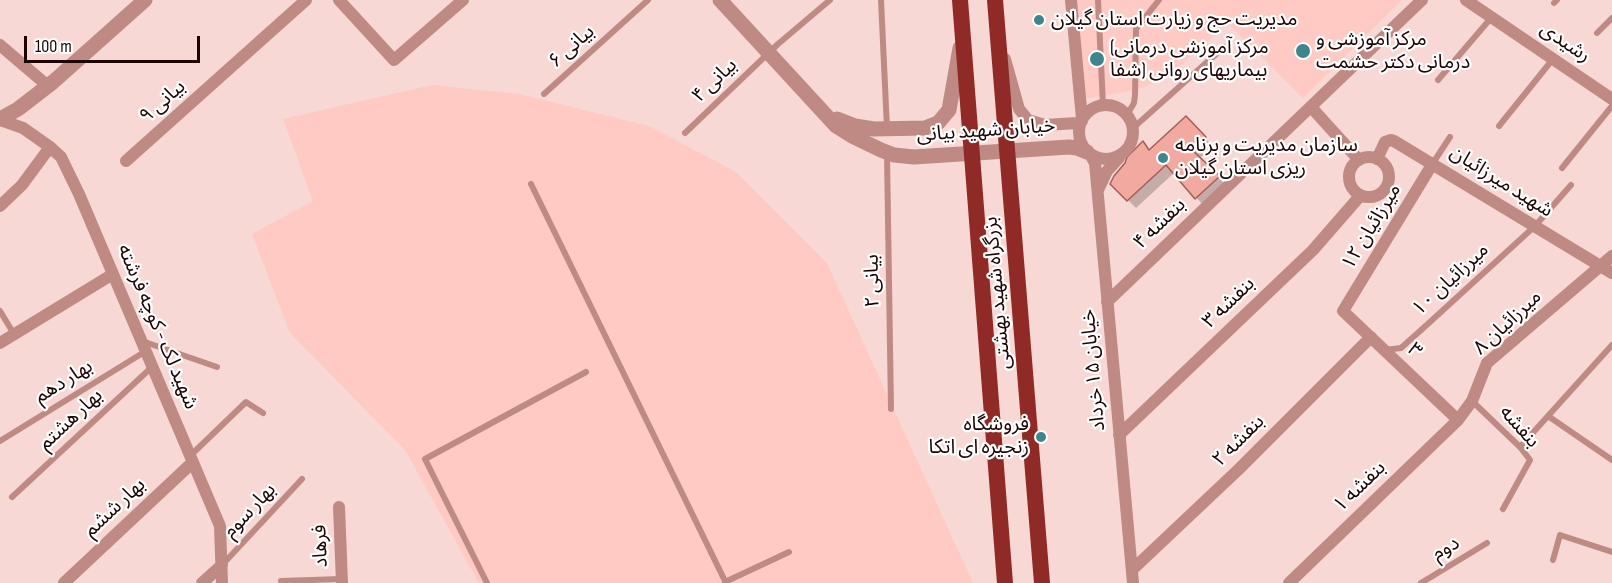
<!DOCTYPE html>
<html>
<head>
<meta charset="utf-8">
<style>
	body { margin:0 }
	#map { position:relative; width:1612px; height:583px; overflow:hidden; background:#f8d8d4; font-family:"Sofia Sans Condensed",sans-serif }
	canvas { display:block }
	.scale { position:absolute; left:24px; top:36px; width:176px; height:27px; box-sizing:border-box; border:3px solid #1d0504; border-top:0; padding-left:8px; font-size:18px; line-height:21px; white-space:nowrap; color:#1d0504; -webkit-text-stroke:4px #fff; paint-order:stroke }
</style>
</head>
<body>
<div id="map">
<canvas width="1612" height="583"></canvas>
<div class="scale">100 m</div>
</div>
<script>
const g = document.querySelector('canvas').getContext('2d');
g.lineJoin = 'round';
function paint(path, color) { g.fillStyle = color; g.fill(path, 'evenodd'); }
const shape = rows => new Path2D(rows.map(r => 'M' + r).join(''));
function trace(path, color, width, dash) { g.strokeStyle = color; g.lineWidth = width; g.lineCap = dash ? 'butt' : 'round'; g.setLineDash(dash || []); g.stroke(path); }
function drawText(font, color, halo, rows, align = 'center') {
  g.font = font + ' "Sofia Sans Condensed","Noto Sans Arabic",sans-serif'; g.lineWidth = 4.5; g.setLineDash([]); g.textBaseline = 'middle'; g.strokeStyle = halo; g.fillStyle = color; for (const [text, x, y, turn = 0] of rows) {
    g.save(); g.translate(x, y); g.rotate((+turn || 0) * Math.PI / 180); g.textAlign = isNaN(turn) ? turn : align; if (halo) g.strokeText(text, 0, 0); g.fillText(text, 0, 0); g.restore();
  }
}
paint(shape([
	[1077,0,1402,0,1303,98,1228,24,1167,77,1136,90,1083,99],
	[432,85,519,94,649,126,736,172,827,263,973,583,479,583,405,450,290,333,252,234,313,201,283,119]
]), '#fecac3');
paint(shape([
	[1185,118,1213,146,1199,159,1226,185,1204,206,1174,173,1136,208,1112,184,1143,144,1150,151]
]), '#0003');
const building = shape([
	[1186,116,1206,137,1192,150,1220,176,1195,199,1166,165,1127,201,1110,184,1114,176,1125,163,1127,157,1143,141,1149,150,1186,116]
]);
paint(building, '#f2a9a0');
trace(building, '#a25e56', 1.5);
trace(shape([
	[881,0,887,128],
	[1098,0,1103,105],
	[1554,3,1557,0],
	[1597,33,1612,18],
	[1438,80,1491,18],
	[544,94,648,0],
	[1127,115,1134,103,1135,95,1136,29,1159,0],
	[1499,126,1553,59],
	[1133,128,1224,47],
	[685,133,778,44,830,0],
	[887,155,891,409],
	[1433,163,1450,137],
	[1562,168,1612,106],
	[531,184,725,581],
	[0,311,14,334],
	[142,341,217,367],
	[1385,350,1401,348,1430,322,1535,226,1571,185],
	[1472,401,1520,447,1530,460,1503,509],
	[1548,416,1612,460],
	[0,441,146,351],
	[1520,447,1612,345],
	[191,455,246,402,263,413],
	[12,497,152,367],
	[1553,560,1560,535,1612,552],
	[223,564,302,479],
	[281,581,341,579],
	[725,582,789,552],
	[487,583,425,459,586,372],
	[1421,583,1487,543]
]), '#bf8a83', 6);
trace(shape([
	[339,0,394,60,463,0],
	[1071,0,1082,119],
	[1466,0,1612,99],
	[0,45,48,86],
	[1005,59,1019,109,1028,120,1045,125,1077,123,1082,121],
	'1079 132a27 27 0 1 1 54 0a27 27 0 1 1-54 0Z',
	[1311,107,1359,160],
	[0,120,23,128,50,147,61,157,79,194,220,526,222,583],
	[1090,154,1095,163,1133,583],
	'1349 177a20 20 0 1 1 40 0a20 20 0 1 1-40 0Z',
	[1377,159,1385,142,1391,140,1394,141,1612,273],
	[126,161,306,0],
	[1433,163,1343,311,1458,420],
	[1098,190,1107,171,1119,158],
	[0,206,22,185,50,147],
	[1107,302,1422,0],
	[0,343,113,274],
	[1119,435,1313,250,1360,196],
	[339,507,342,583],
	[1132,570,1239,469,1371,337],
	[64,583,193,462],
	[202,583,222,565],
	[1289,583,1458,420,1472,401,1487,363,1612,256]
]), '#bf8a83', 12);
trace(shape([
	[720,0,836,126,852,136,881,150,894,155,914,157,1069,147,1077,148,1087,152],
	[0,119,18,109,53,82,145,0],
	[837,119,855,126,874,129,925,128,938,123,949,110,960,48]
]), '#bf8a83', 15);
trace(shape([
	[960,0,1005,583],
	[995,0,1042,583]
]), '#902a26', 16);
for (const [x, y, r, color] of [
	[1039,20,6,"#3e858e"],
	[1303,51,8,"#3e858e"],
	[1097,59,8,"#3e858e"],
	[1163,158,6,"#3e858e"],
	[1041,437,6,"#3e858e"]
]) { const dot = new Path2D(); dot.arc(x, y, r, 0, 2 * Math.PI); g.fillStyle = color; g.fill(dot); trace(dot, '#fff', 2); }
drawText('20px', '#1d0504', '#fff', [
	["مدیریت حج و زیارت استان گیلان",1051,20],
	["مرکز آموزشی و",1316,40],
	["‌درمانی دکتر حشمت",1316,63],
	["(مرکز آموزشی درمانی",1110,48],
	["بیماریهای روانی (شفا",1110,71],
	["سازمان مدیریت و برنامه",1175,146],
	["ریزی استان گیلان",1175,169],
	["فروشگاه",1029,425,"right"],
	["زنجیره ای اتکا",1029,448,"right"]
], 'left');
drawText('20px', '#1d0504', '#fff', [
	["رشیدی",1565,43,34],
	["بیانی ۶",572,47,-42],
	["بیانی ۴",715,81,-44],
	["بیانی ۹",163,102,-42],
	["خیابان شهید بیانی",986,131,-4],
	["شهید میرزائیان",1501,182,32],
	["بنفشه ۴",1160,224,-44],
	["میرزائیان ۱۲",1372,227,-59],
	["میرزائیان ۱۰",1451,280,-43],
	["بیانی ۲",873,281,-91],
	["بزرگراه شهید بهشتی",998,293,-95],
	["بنفشه ۳",1229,303,-44],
	["میرزائیان ۸",1508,323,-43],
	["شهید لک - کوچه فرشته",157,327,67],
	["۳",1414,351,44],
	["خیابان ۱۵ خرداد",1094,370,-95],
	["بهار دهم",64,382,-32],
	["بهار هشتم",71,420,-43],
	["بنفشه",1519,427,48],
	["بنفشه ۲",1239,441,-45],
	["بنفشه ۱",1360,487,-44],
	["بهار ششم",115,508,-43],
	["بهار سوم",250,511,-47],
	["فرهاد",321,546,-92],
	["دوم",1446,549,-31]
]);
</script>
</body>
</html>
